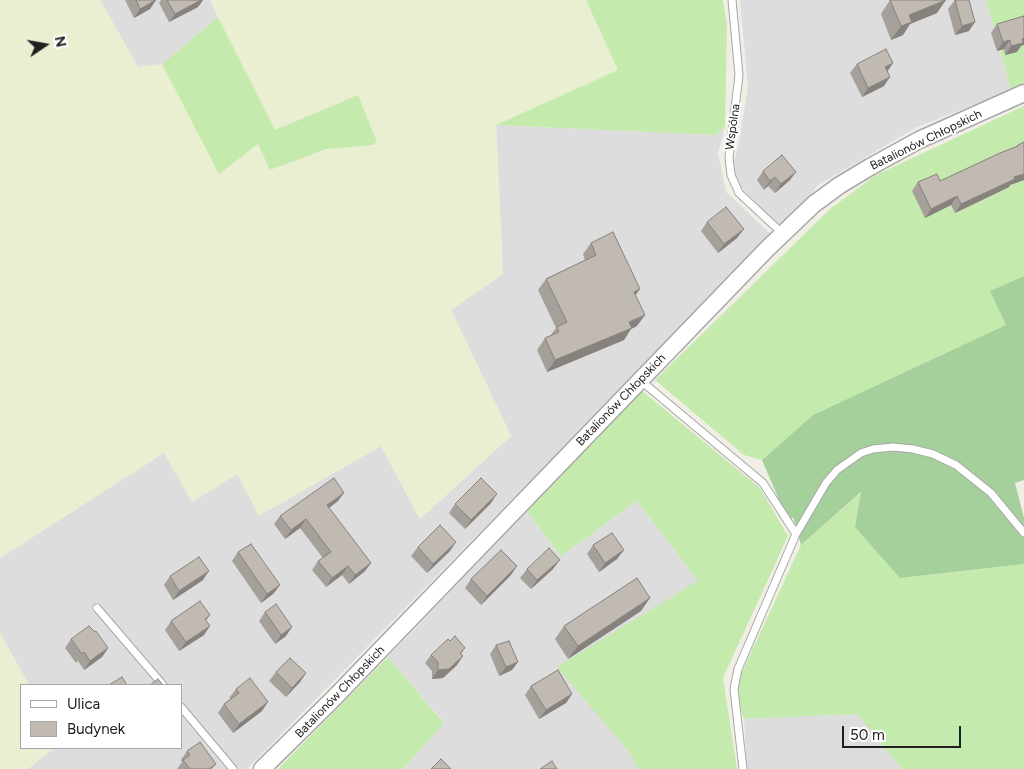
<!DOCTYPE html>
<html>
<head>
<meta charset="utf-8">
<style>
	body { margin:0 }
	#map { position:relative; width:1024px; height:769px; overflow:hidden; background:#f1eee6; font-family:Figtree,sans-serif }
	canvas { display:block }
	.legend { position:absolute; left:20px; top:684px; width:162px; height:65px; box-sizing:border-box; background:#fff; border:1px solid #a6a6a6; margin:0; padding:6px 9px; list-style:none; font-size:15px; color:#202020 }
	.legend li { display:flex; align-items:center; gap:10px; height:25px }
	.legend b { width:25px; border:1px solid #a6a6a6 }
	.north { position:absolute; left:20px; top:20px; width:50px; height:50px; -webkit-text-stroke:4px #fff; paint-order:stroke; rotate:78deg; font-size:14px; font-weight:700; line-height:20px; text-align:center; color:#202020 }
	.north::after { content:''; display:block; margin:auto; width:18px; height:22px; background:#202020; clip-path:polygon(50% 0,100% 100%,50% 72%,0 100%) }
	.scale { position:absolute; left:842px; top:726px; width:119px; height:22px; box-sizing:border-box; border:2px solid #202020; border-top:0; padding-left:6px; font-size:15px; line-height:18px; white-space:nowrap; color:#202020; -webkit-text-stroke:4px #fff; paint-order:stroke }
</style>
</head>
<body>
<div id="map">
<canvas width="1024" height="769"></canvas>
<ul class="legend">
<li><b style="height:6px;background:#fff"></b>Ulica</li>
<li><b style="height:14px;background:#c1bab3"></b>Budynek</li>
</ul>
<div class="north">N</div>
<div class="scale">50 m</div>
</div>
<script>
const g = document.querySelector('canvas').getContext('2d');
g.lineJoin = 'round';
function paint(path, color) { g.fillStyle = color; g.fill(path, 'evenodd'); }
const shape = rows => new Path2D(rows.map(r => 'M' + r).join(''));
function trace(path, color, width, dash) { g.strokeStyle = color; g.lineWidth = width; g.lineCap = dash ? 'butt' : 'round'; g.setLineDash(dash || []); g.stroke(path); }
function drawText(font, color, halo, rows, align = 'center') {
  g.font = font + ' Figtree,sans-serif'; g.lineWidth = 4; g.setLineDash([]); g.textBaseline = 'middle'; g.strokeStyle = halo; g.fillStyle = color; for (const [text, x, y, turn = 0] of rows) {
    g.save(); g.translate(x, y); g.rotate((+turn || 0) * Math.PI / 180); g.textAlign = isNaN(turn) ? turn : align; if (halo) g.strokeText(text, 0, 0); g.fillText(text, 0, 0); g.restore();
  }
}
paint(shape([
	[100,0,210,0,218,17,162,64,138,67],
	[740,0,986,0,1011,90,917,127,817,186,783,234,731,175,740,137,748,87],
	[496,125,715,135,725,127,718,153,726,192,772,235,247,769,28,769,54,748,181,748,181,685,29,685,0,633,0,558,165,452,192,502,237,474,260,515,381,446,420,519,511,436,451,310,503,274],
	[637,501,698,581,629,752,638,769,403,769,444,722,388,657,527,511,561,556],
	[857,714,902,769,747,769,744,719]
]), '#dedddd');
paint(shape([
	[0,0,100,0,138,67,162,64,219,173,258,143,270,170,326,149,373,145,377,142,358,95,275,130,210,0,586,0,619,70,496,125,503,274,451,310,511,436,420,519,381,446,259,516,237,474,192,502,164,453,0,558],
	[0,633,29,685,21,685,21,748,54,748,28,769,0,769]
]), '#eaefd2');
paint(shape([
	[586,0,723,0,727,25,725,127,715,135,496,125,618,70],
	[986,0,1024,0,1024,83,1011,90],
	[218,17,275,130,358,95,377,142,373,145,326,149,270,170,258,144,219,174,162,64],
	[1024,106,1024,276,990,291,1007,325,813,415,762,460,744,455,655,380,830,209,876,175],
	[641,390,760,488,788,536,723,678,737,769,638,769,629,752,557,667,698,581,637,501,561,556,527,511],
	[862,492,900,578,1024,564,1024,769,902,769,857,714,744,719,734,689,801,545],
	[388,657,444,723,403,769,278,769]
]), '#c5eaad');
paint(shape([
	[1024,276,1024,480,1015,483,1024,518,1024,564,900,578,855,527,861,492,801,545,793,517,789,523,762,460,813,415,1006,325,990,291]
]), '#a6d09b');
const service = shape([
	[732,0,739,75,729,157,731,175,739,193,783,234],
	[640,380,763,483,796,534,738,669,734,689,743,769],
	[796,534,826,483,837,470,861,453,873,449,893,447,913,449,933,454,956,465,991,493,1024,533],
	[97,608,163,685],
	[181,707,233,769]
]);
const tertiary = shape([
	[262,769,333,699,767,249,814,204,840,185,870,167,919,140,1024,93]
]);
trace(service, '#a7a7a7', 9);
trace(tertiary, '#a7a7a7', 19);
trace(service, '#fff', 7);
trace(tertiary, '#fff', 16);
paint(shape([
	[125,0,156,0,150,9,134,18],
	[161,0,203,0,198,7,169,22,159,3],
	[890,0,937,13,910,24,903,35,891,40,881,14],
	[955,0,969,31,955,35,948,9],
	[997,24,1021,46,1017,52,1005,55,1004,49,997,51,991,33],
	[857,64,887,72,884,86,862,97,850,73],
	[1024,142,1024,180,1010,185,1009,187,955,213,951,205,925,218,912,191,918,182,940,181,1016,147,1018,145],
	[763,171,790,180,775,193,768,186,764,190,757,180],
	[707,222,737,238,718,253,701,231],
	[591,243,636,295,637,326,631,329,624,340,547,372,537,350,545,338,550,336,556,328,538,290,546,279,585,260,583,254],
	[338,501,329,508,371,563,365,571,349,584,342,575,326,587,312,570,318,561,323,558,300,528,285,539,274,524,280,516],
	[491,503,465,529,449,513,455,504],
	[593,545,617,559,599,572,587,554],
	[418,547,450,551,427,573,411,556],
	[238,552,280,585,273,594,261,603,232,561],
	[527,569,553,569,531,589,520,578],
	[511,575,481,605,465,588,471,579],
	[170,576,203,580,173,600,164,585],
	[641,611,568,659,555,639,564,626],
	[265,612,286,636,275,644,259,621],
	[210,615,206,621,204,635,179,651,165,630,171,621],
	[95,632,108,648,102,657,84,670,78,661,76,663,65,648,71,639],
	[450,641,465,648,461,654,457,665,443,678,432,679,432,671,425,663,431,655],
	[496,645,512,670,499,676,490,654],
	[276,672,306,673,300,682,286,697,269,681],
	[531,686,572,694,566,703,539,719,525,695],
	[236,689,262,711,233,733,218,713,224,704,231,699,229,698],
	[187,751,216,764,212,769,177,769,182,762,181,760]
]), '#a6a09a');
paint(shape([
	[156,0,150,9,134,18,140,9],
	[201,0,203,0,198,7,169,22,175,14],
	[946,0,937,13,910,24,903,35,891,40,909,15],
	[975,22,969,31,955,35,962,26],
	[1024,38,1024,45,1021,46,1017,52,1005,55,1011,46],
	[1010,40,1004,49,997,51,1003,42],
	[893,63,887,72,885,67],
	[890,77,884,86,862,97,868,88],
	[796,172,790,180,775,193,781,184],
	[1024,174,1024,180,1010,185,1009,187,955,213,961,204,1014,177],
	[775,177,768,186,764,190,770,181],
	[957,196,951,205,925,218,931,209],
	[744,229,737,238,718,253,724,244],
	[640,289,632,300,634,292],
	[645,315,637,326,631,329,624,340,547,372,555,360],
	[344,493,338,501,321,514,327,505],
	[497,494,491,503,465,529,471,520],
	[306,519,300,528,285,539,291,530],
	[456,542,450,551,427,573,433,564],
	[624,550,617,559,599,572,605,563],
	[560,560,553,569,531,589,537,580],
	[371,563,365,571,349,584,355,575],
	[348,566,342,575,326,587,332,578],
	[517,566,511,575,481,605,487,596],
	[209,571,203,580,173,600,179,591],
	[280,585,273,594,261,603,267,594],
	[650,598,641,611,568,659,578,646],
	[210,626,204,635,179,651,186,642],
	[292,627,286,636,275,644,281,635],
	[108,648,102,657,84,670,90,661],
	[463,656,457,665,443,678,432,679,438,670],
	[518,662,512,670,499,676,506,667],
	[306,673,300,682,286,697,292,688],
	[572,694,566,703,539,719,546,710],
	[268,702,262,711,233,733,239,724]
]), '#87827d');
const building = shape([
	[136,0,156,0,140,9,136,0],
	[167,0,201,0,175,14,167,0],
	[890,0,946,0,909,15,912,22,901,26,890,0],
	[955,0,969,0,975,22,962,26,955,0],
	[1024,16,1024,38,1022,39,1023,43,1011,46,1010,40,1003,42,997,24,1024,16],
	[886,49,893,63,885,67,890,77,868,88,857,64,886,49],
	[1024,142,1024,174,1014,177,1015,179,961,204,957,196,931,209,918,182,937,174,940,181,1000,153,1018,146,1018,145,1024,142],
	[782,155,796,172,781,184,775,177,770,181,763,171,782,155],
	[726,207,744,229,724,244,707,222,726,207],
	[613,232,640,289,634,292,645,315,629,322,632,328,555,360,545,338,559,332,557,327,567,322,546,279,596,255,591,243,613,232],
	[334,478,344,493,327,505,371,563,355,575,348,566,332,578,318,561,331,552,306,519,291,530,280,516,334,478],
	[481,478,497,494,471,520,455,504,481,478],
	[440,525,456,542,433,564,418,547,440,525],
	[612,533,624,550,605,563,593,545,612,533],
	[251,544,280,585,267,594,238,552,251,544],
	[549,548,560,560,537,580,527,569,549,548],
	[501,550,517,566,487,596,471,579,501,550],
	[199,557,209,571,179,591,170,576,199,557],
	[637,578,650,598,578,646,564,626,637,578],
	[200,601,210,615,205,619,210,626,186,642,171,621,200,601],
	[276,604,292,627,281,635,265,612,276,604],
	[89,626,95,632,96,631,108,648,90,661,84,652,82,654,71,639,89,626],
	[455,636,465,648,460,653,463,656,449,669,438,670,438,662,431,655,448,639,450,641,455,636],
	[509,641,518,662,506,667,496,645,509,641],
	[290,658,306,673,292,688,276,672,290,658],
	[558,670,572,694,546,710,531,686,558,670],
	[122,677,127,685,109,685,122,677],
	[250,678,268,702,239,724,224,704,239,693,236,689,250,678],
	[158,679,163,685,150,685,158,679],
	[200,742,216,764,209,769,190,769,183,760,190,755,187,751,200,742],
	[441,759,451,769,431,769,441,759],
	[552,761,557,769,540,769,552,761]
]);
paint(building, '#c1bab3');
trace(building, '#87827d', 1);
drawText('12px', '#202020', '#fff', [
	["Wspólna",733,127,-82],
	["Batalionów Chłopskich",926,140,-26],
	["Batalionów Chłopskich",621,400,-46],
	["Batalionów Chłopskich",340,692,-46]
]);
</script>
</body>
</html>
